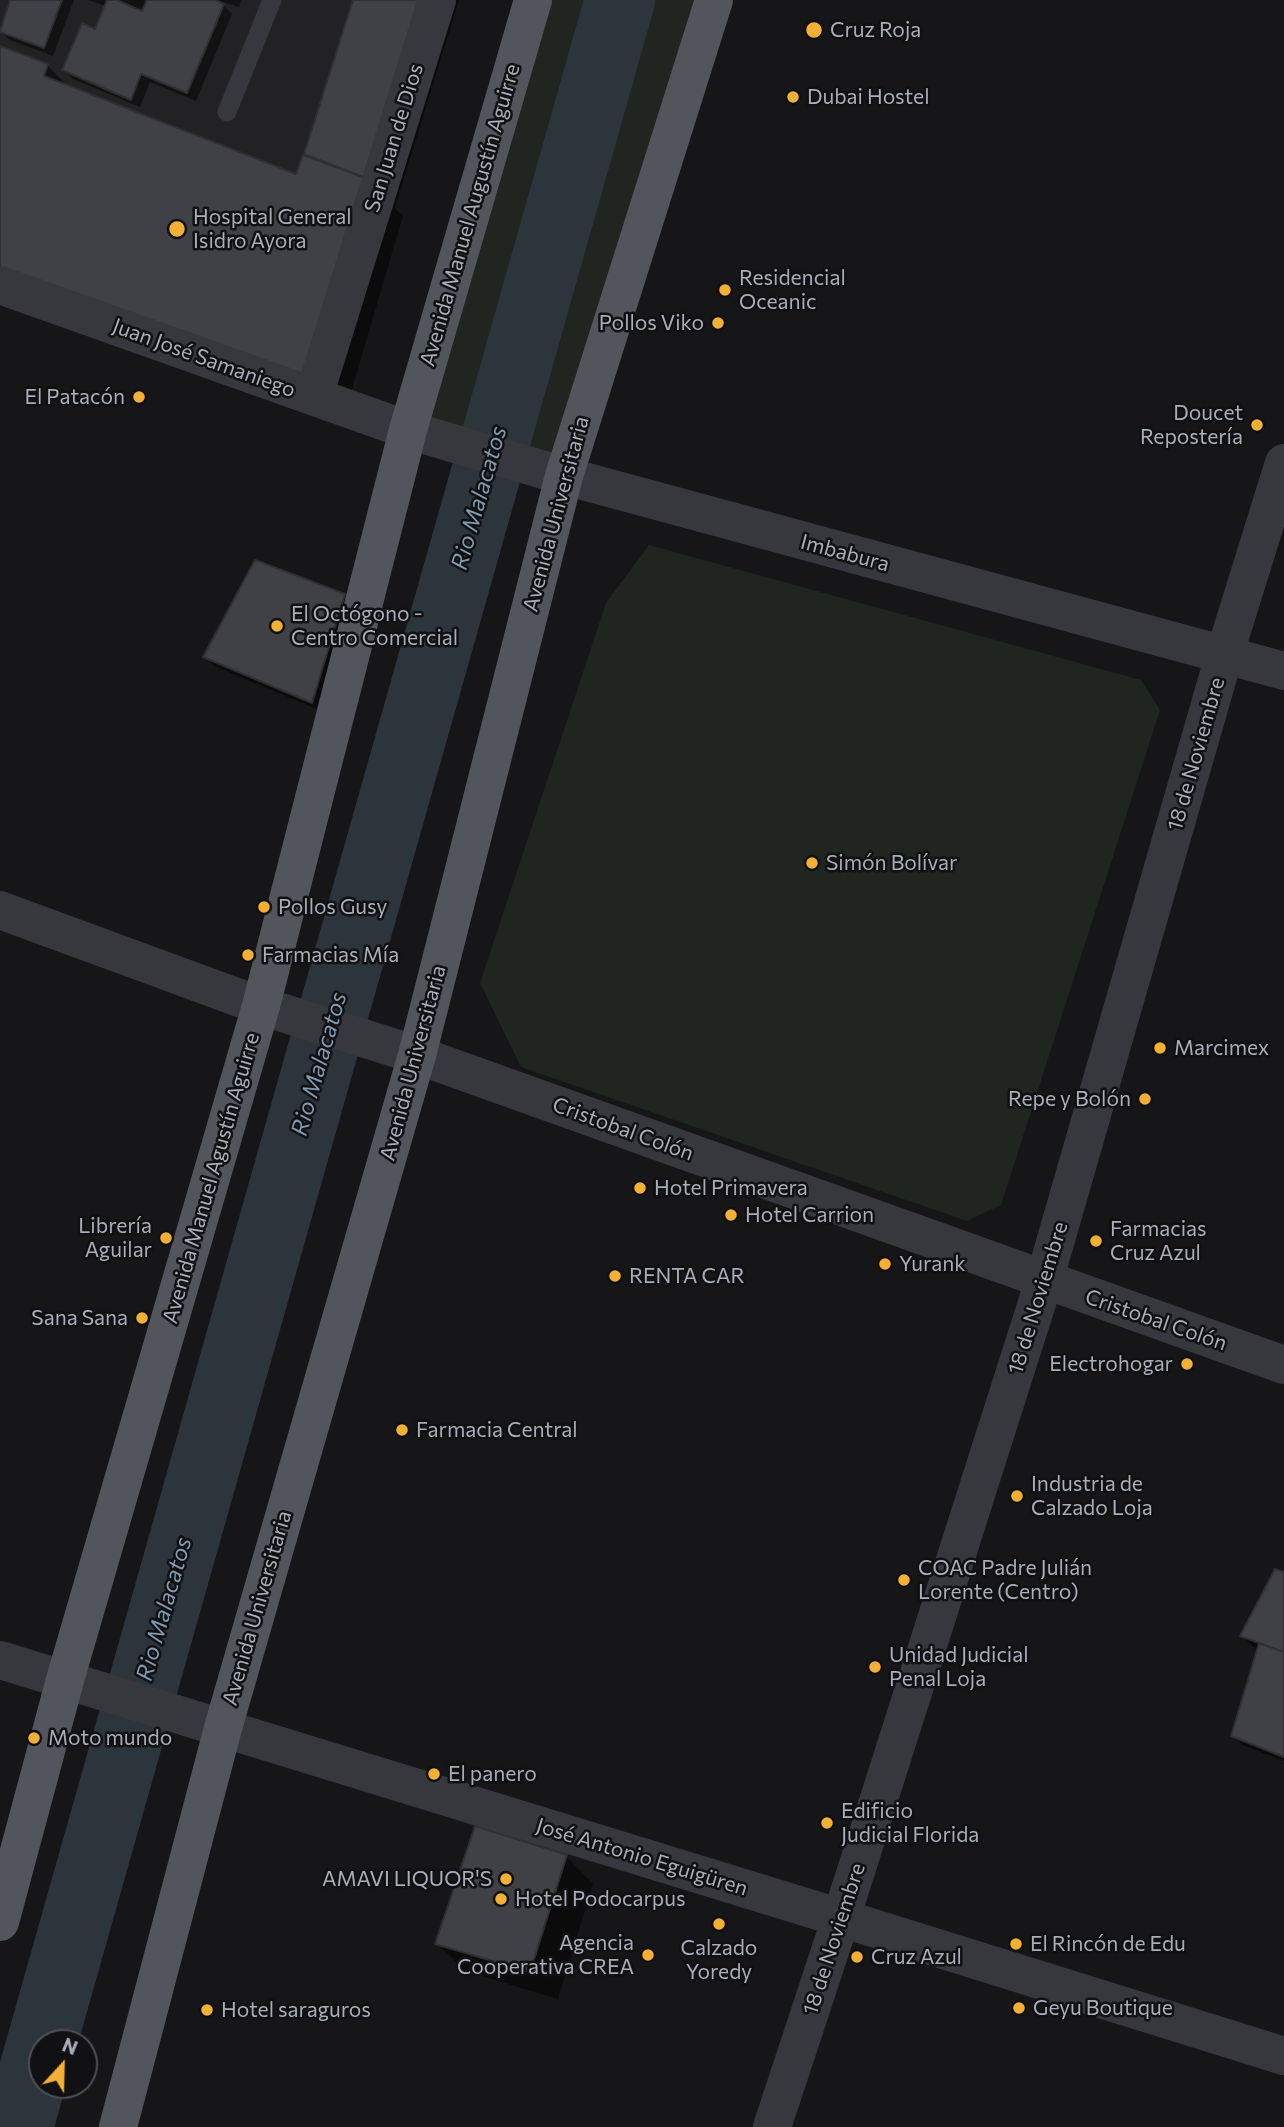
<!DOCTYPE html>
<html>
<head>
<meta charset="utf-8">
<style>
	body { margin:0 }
	#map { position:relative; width:1284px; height:2127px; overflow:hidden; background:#161618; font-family:Commissioner,sans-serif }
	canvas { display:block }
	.north { position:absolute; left:28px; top:2029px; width:70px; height:70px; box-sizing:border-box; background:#111113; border:2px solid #4d4f55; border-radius:50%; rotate:22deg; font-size:19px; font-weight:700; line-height:28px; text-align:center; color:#a8adb8 }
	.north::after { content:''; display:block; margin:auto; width:24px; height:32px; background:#f2b134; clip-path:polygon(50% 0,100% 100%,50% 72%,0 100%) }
</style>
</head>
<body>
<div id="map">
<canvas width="1284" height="2127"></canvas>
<div class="north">N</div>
</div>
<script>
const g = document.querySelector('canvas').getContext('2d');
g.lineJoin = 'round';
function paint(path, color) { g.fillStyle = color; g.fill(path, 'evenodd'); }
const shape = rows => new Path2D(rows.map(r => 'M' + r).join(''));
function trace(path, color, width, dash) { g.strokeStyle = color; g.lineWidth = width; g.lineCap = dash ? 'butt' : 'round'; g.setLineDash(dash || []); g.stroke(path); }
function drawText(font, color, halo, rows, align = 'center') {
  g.font = font + ' Commissioner,sans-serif'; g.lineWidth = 5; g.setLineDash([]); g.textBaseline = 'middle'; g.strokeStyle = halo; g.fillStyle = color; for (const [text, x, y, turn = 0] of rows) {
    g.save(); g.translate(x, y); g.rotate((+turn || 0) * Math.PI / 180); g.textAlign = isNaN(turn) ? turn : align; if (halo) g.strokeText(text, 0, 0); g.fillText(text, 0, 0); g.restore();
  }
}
paint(shape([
	[0,0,423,0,368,179,0,280]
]), '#222225');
paint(shape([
	[534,0,712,0,563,475,409,430],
	[649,545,1141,680,1160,710,1001,1205,967,1221,521,1067,480,983,606,603]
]), '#1e261f');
paint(shape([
	[12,0,74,0,53,56,10,40,1,31],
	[88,0,241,0,239,7,219,1,232,14,196,101,150,82,140,107,73,79,64,70,96,31,106,6],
	[355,0,459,0,395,208,403,216,342,423,0,48,47,65,70,88,297,176,312,160,306,154],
	[344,595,353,604,321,711,214,666,205,657],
	[1284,1574,1284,1761,1242,1745,1233,1736,1258,1651,1242,1636],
	[566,1856,593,1884,558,1999,465,1971,437,1943]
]), '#0007');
trace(shape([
	[18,2127,620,0]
]), '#2c353c', 70);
const building = shape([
	[10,0,62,0,44,48,0,32,10,0],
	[107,0,117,0,142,11,147,0,215,0,224,4,187,93,141,74,131,100,62,70,82,23,95,29,107,0],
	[353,0,423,0,368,179,304,154,353,0],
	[0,46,48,64,44,76,296,174,303,155,368,179,307,389,0,280,0,46],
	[255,560,345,594,312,703,203,657,255,560],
	[1275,1569,1284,1572,1284,1652,1240,1636,1275,1569],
	[1259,1643,1284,1652,1284,1757,1231,1736,1259,1643],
	[475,1826,567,1855,530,1972,435,1944,475,1826]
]);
paint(building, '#404145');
trace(building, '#303034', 2);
trace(shape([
	[227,112,272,0]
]), '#37383d', 19);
trace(shape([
	[0,285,408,430,554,473,1284,671],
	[314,396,437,0],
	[0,910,261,1006,417,1055,1284,1365],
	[0,1660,841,1918,1284,2056]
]), '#37383d', 38);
trace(shape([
	[772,2127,841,1918,1044,1281,1224,656,1284,463]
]), '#37383d', 38);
trace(shape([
	[0,1922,65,1680,261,1006,408,430,533,0],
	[118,2127,223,1728,417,1055,564,476,714,0]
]), '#53555c', 38);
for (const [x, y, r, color] of [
	[814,30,9,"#f2b134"],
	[793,97,7,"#f2b134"],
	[177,229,9,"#f2b134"],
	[725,290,7,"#f2b134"],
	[718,323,7,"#f2b134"],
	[139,397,7,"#f2b134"],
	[1257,425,7,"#f2b134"],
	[277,626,7,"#f2b134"],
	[812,863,7,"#f2b134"],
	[264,907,7,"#f2b134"],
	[248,955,7,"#f2b134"],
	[1160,1048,7,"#f2b134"],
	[1145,1099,7,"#f2b134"],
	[640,1188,7,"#f2b134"],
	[731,1215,7,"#f2b134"],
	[166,1238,7,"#f2b134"],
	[1096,1241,7,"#f2b134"],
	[885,1264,7,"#f2b134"],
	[615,1276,7,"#f2b134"],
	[142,1318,7,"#f2b134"],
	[1187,1364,7,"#f2b134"],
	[402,1430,7,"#f2b134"],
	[1017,1496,7,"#f2b134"],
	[904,1580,7,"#f2b134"],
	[875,1667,7,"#f2b134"],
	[34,1738,7,"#f2b134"],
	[434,1774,7,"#f2b134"],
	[827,1823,7,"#f2b134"],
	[506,1879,7,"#f2b134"],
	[501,1899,7,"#f2b134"],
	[719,1924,7,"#f2b134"],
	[1016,1944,7,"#f2b134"],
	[648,1955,7,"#f2b134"],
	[857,1957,7,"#f2b134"],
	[1019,2008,7,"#f2b134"],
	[207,2010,7,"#f2b134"]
]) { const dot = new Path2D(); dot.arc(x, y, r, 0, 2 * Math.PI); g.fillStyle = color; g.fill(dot); trace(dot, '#111113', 2.5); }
drawText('21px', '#a8adb8', '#111113', [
	["Cruz Roja",830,30],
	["Dubai Hostel",807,97],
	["Hospital General",193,217],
	["Isidro Ayora",193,241],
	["Residencial",739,278],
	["Oceanic",739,302],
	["Pollos Viko",704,323,"right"],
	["El Patacón",125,397,"right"],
	["Doucet",1243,413,"right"],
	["Repostería",1243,437,"right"],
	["El Octógono -",291,614],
	["Centro Comercial",291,638],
	["Simón Bolívar",826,863],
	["Pollos Gusy",278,907],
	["Farmacias Mía",262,955],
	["Marcimex",1174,1048],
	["Repe y Bolón",1131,1099,"right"],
	["Hotel Primavera",654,1188],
	["Hotel Carrion",745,1215],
	["Librería",152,1226,"right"],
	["Aguilar",152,1250,"right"],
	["Farmacias",1110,1229],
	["Cruz Azul",1110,1253],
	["Yurank",899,1264],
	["RENTA CAR",629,1276],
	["Sana Sana",128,1318,"right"],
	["Electrohogar",1173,1364,"right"],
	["Farmacia Central",416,1430],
	["Industria de",1031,1484],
	["Calzado Loja",1031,1508],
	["COAC Padre Julián",918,1568],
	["Lorente (Centro)",918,1592],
	["Unidad Judicial",889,1655],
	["Penal Loja",889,1679],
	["Moto mundo",48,1738],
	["El panero",448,1774],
	["Edificio",841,1811],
	["Judicial Florida",841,1835],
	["AMAVI LIQUOR'S",492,1879,"right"],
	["Hotel Podocarpus",515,1899],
	["Agencia",634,1943,"right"],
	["Cooperativa CREA",634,1967,"right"],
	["El Rincón de Edu",1030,1944],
	["Calzado",719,1948,"center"],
	["Yoredy",719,1972,"center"],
	["Cruz Azul",871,1957],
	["Geyu Boutique",1033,2008],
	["Hotel saraguros",221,2010]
], 'left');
drawText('21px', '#a8adb8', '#111113', [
	["San Juan de Dios",394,138,-73],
	["Avenida Manuel Augustín Aguirre",470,215,-74],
	["Juan José Samaniego",204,358,20],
	["Avenida Universitaria",556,514,-75],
	["Imbabura",845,553,15],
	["18 de Noviembre",1196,754,-74],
	["Avenida Universitaria",413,1063,-75],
	["Cristobal Colón",623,1129,20],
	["Avenida Manuel Agustín Aguirre",211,1178,-74],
	["18 de Noviembre",1038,1298,-73],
	["Cristobal Colón",1156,1320,19],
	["Avenida Universitaria",257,1608,-74],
	["José Antonio Eguigüren",642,1857,17],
	["18 de Noviembre",834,1939,-72]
]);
drawText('italic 23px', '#7f9bb3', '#111113', [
	["Rio Malacatos",479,498,-74],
	["Rio Malacatos",319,1064,-74],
	["Rio Malacatos",164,1609,-74]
]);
</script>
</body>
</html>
